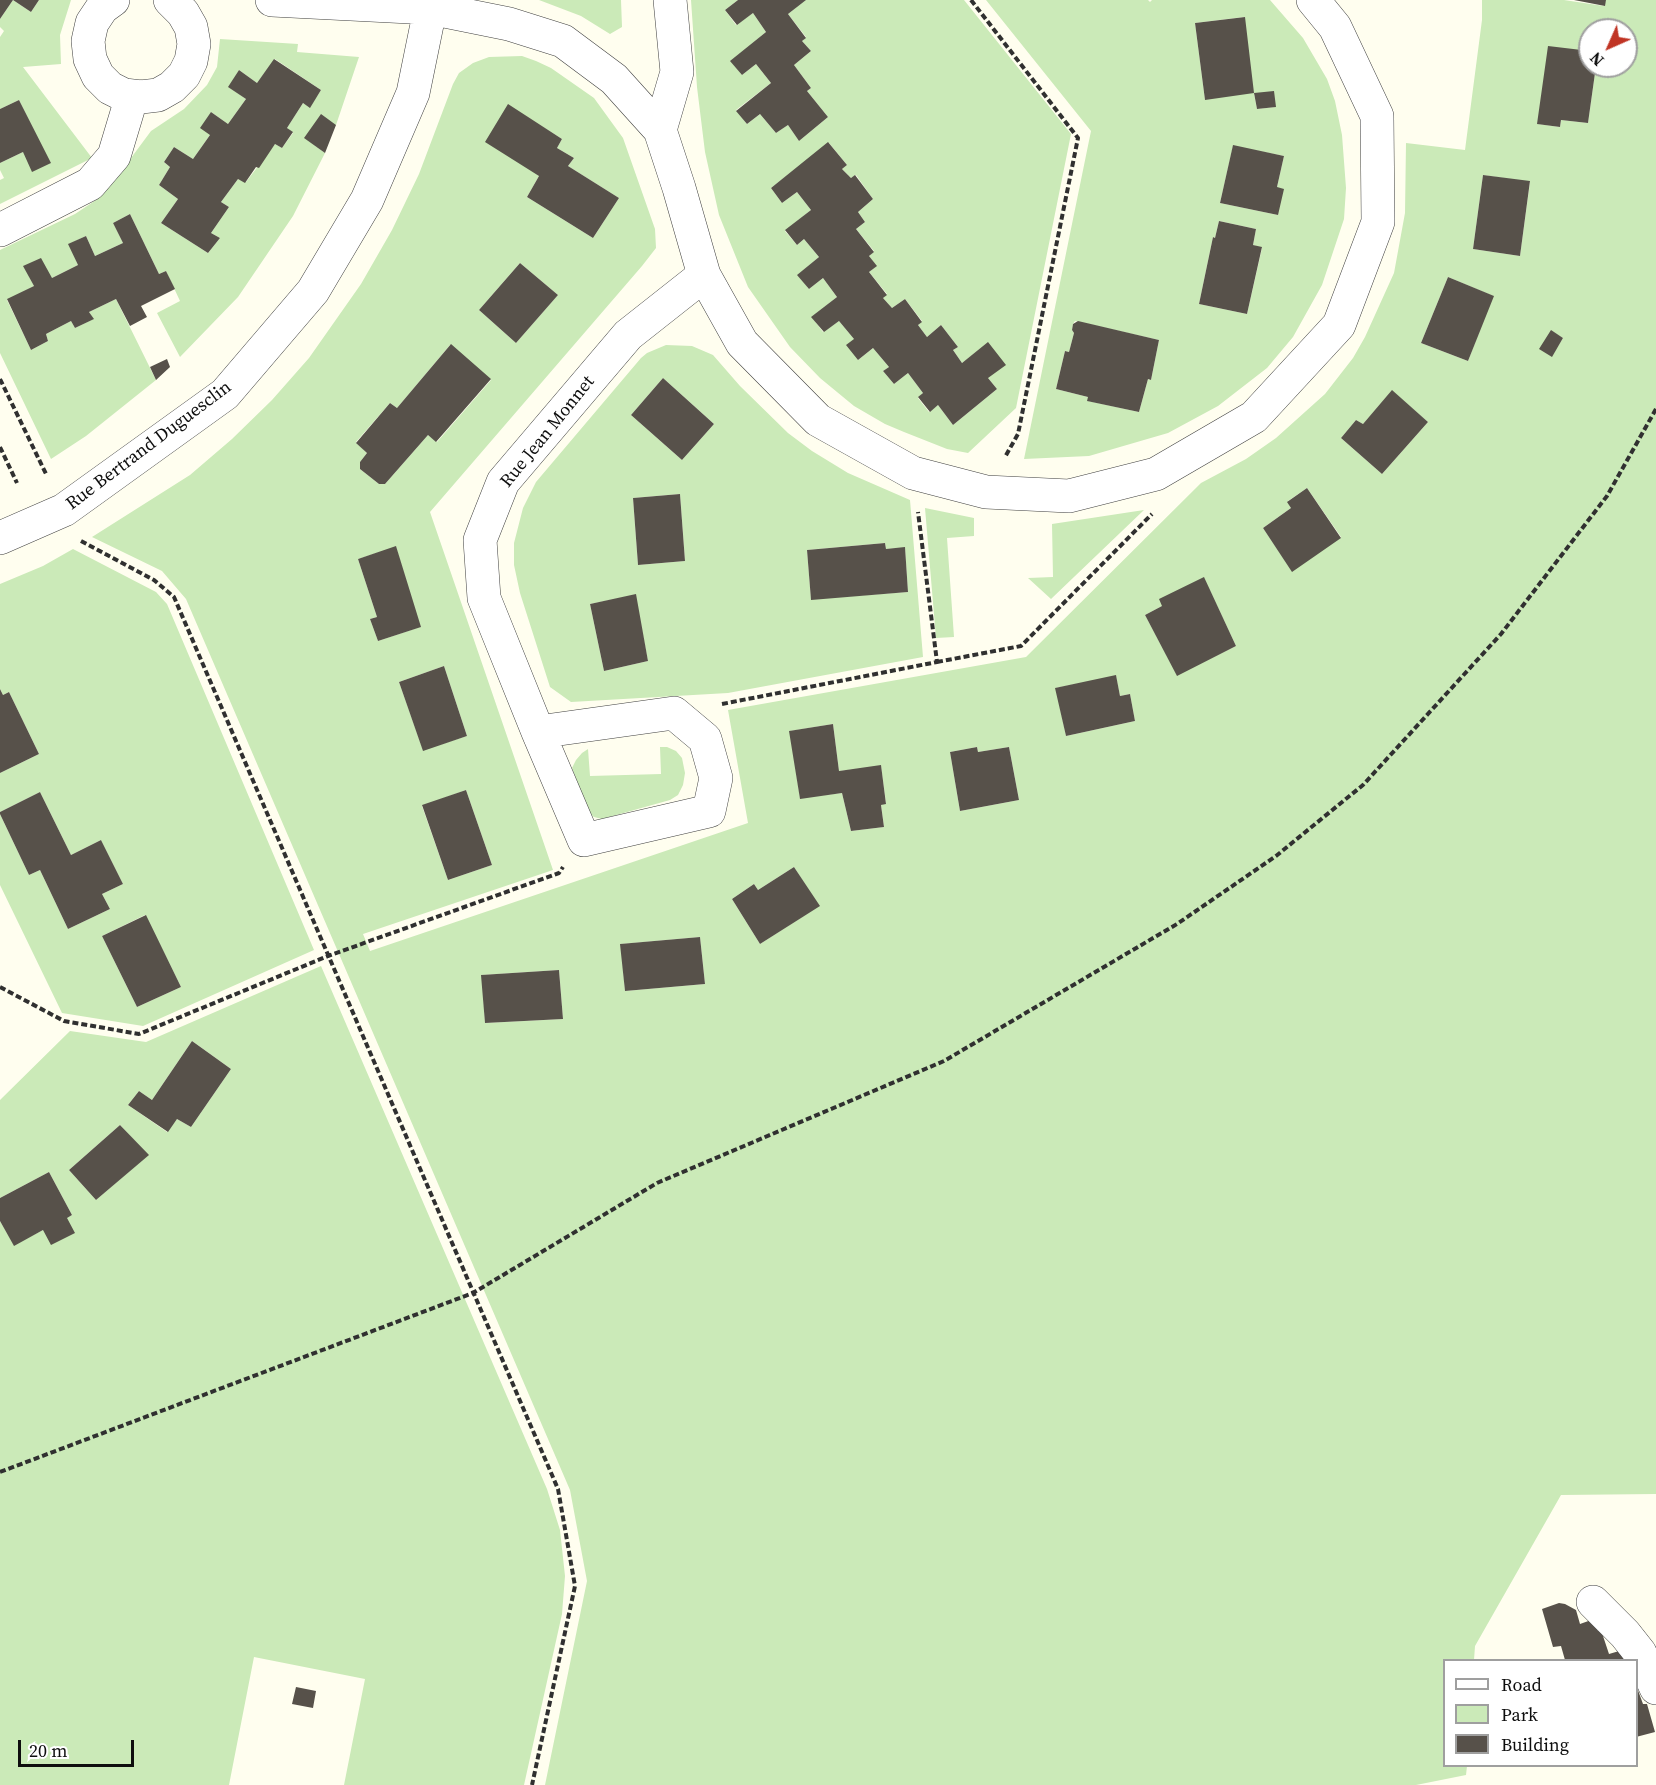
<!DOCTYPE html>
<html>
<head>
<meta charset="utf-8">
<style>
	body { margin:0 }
	#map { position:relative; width:1656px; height:1785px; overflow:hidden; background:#fffeef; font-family:"Source Serif 4",serif }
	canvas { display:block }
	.legend { position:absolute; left:1443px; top:1659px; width:195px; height:108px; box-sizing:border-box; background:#fff; border:2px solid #9f9f9f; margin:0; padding:8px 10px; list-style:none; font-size:18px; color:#0e0e0e }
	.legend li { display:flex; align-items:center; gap:12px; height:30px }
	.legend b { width:30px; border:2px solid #9f9f9f }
	.north { position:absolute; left:1578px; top:18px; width:60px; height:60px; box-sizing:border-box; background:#fff; border:2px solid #9f9f9f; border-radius:50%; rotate:225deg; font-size:16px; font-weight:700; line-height:24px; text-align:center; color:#0e0e0e }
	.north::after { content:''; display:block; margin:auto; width:21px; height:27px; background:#c03424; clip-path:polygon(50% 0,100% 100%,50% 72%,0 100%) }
	.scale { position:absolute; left:18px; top:1740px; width:116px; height:27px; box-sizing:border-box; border:3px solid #0e0e0e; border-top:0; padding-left:8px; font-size:18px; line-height:21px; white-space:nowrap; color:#0e0e0e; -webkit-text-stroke:4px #fff; paint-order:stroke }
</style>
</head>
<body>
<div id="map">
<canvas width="1656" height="1785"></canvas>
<ul class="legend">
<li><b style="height:8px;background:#fff"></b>Road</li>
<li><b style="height:16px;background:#cbeab8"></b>Park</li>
<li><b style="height:16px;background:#57514a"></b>Building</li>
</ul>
<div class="north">N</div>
<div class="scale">20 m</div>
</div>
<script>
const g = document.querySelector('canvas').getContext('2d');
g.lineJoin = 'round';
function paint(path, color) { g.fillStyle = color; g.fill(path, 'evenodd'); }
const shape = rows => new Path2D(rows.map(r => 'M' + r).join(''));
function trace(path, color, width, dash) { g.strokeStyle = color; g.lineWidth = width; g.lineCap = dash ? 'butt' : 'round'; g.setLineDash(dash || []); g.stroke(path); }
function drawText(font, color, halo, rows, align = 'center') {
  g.font = font + ' "Source Serif 4",serif'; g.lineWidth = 6; g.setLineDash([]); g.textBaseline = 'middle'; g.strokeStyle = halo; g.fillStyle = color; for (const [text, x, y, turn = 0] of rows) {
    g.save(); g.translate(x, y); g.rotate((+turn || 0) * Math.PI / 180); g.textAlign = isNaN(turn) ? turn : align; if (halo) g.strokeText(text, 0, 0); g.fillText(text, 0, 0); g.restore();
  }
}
paint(shape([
	[13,0,31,12,39,0,71,0,60,35,61,64,23,67,92,158,0,204,0,180,4,178,0,170,0,163,23,152,50,163,19,100,0,109,0,37,4,31,0,27,0,19],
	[539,0,621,0,622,27,610,34,581,16],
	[691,0,738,0,725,10,736,25,753,13,766,32,731,61,742,75,756,64,771,83,736,110,747,124,760,114,776,133,788,125,799,141,828,117,807,91,811,88,794,65,811,51,802,41,806,37,788,14,805,0,964,0,1071,134,1016,408,968,453,947,449,904,432,885,424,854,406,820,378,790,347,748,287,719,215,705,152,697,87],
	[829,143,847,165,842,169,851,178,856,175,873,199,858,212,865,222,856,229,874,251,869,256,876,266,869,272,887,294,883,298,892,308,905,299,922,321,918,325,927,337,941,325,958,347,953,350,962,363,988,343,988,378,997,389,953,425,938,405,929,412,918,398,923,393,908,373,894,384,883,371,889,367,873,348,858,360,854,339,839,321,823,332,812,317,837,297,823,278,809,289,798,275,819,257,804,239,797,245,785,231,811,210,797,192,782,203,771,188],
	[986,0,1148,0,1150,2,1152,0,1270,0,1303,38,1327,79,1335,101,1342,135,1346,188,1344,219,1322,285,1293,337,1267,368,1218,406,1168,433,1089,456,1024,459,1091,131],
	[1244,17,1245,17,1205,100,1195,23],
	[1254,94,1275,107,1257,109],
	[1233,146,1284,156,1277,187,1278,215,1220,203],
	[1219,221,1256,229,1253,245,1262,248,1247,314,1199,304,1213,237,1215,238],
	[1075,321,1159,340,1151,380,1148,379,1139,412,1088,401,1088,397,1056,389,1065,351,1069,352,1074,333,1072,330,1073,324],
	[1482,0,1564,0,1604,6,1606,0,1656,0,1656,1494,1561,1495,1475,1646,1474,1660,1444,1660,1444,1766,1467,1766,1466,1775,1416,1785,545,1785,587,1581,570,1490,186,599,162,571,92,537,190,475,232,439,272,400,309,358,361,284,392,230,419,174,453,84,459,73,473,63,489,57,522,56,536,61,551,68,594,98,623,138,655,229,656,248,642,266,430,512,553,870,363,934,370,951,748,823,728,710,1026,657,1201,483,1246,459,1276,438,1325,394,1353,358,1365,337,1394,273,1405,213,1406,143,1465,150,1482,20],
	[1590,30,1626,30,1626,66,1596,66,1588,123,1561,120,1560,127,1538,124,1590,51],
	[508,105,562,139,557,148,574,158,568,166,619,198,593,238,527,197,539,176],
	[1483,175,1530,182,1520,256,1473,249],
	[520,263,558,295,516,343,479,310],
	[1448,277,1493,296,1468,361,1421,343],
	[1551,331,1563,338,1552,356],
	[450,345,491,380,437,442,428,435,385,484,379,484,360,469,360,462,367,453,356,442,390,403,397,408],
	[1392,391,1428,422,1382,474,1341,438,1356,420,1363,424],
	[1307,488,1341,537,1292,571,1263,528,1291,508,1288,501],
	[396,547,420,627,378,641,370,619,377,617,358,559],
	[1204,578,1236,646,1177,675,1145,615,1162,606],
	[444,666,467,736,423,750,399,682],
	[1116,676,1120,696,1130,694,1135,721,1066,736,1056,688],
	[833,724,839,771,881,766,886,803,881,805,884,827,851,831,842,793,800,798,790,731],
	[977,747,978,752,1009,747,1019,800,960,811,950,752],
	[466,790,492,865,448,880,422,806],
	[794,867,819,906,760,944,732,899,754,884,758,890],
	[700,937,705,984,625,991,621,944],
	[559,970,563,1019,485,1023,482,975],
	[220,39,298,44,297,52,359,57,336,125,305,138,325,153,293,216,238,297,180,357,157,313,180,301,166,271,159,274,130,214,113,223,123,243,95,256,86,236,69,244,78,265,52,278,24,266,34,286,7,300,31,350,48,341,46,334,71,321,75,328,93,319,89,312,116,299,156,380,86,436,51,459,0,353,0,250,75,214,96,200,111,185,151,131,184,109,207,85,217,67],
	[275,59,321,90,310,107,303,103,287,128,293,133,282,148,275,144,246,182,238,179,221,202,229,207,211,233,220,238,208,253,161,223,178,199,159,185,170,167,164,162,174,147,193,159,210,135,211,112,228,124,246,99,229,87,239,70,257,83],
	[666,345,692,346,713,355,740,386,788,433,812,451,848,473,910,500,923,657,728,693,571,702,550,687,520,593,514,565,514,543,523,508,536,482,641,358,647,353],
	[663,378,714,424,682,460,631,415],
	[680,494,685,561,638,565,633,498],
	[885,543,886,549,905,548,908,592,811,599,807,550],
	[635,595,648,661,604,671,590,604],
	[925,508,974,518,974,536,947,538,954,637,936,638],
	[1144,510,1051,599,1028,578,1053,577,1052,524],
	[73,549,156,592,167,604,314,950,143,1026,62,1013,0,885,0,814,29,875,40,870,68,929,110,909,102,894,123,884,101,840,71,855,40,792,0,812,0,773,39,754,9,692,3,695,0,689,0,584,43,566],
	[145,915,181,987,137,1007,102,936],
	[660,747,667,747,676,751,682,758,685,773,683,785,678,795,670,800,602,819,594,817,588,812,572,768,576,760,582,753,588,749,590,776,661,774],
	[321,966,547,1489,560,1530,565,1576,562,1614,524,1785,344,1785,365,1679,254,1657,229,1785,0,1785,0,1221,14,1245,72,1215,49,1172,0,1198,0,1100,70,1031,146,1042],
	[192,1041,231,1069,191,1127,177,1119,167,1132,128,1105,139,1091,152,1100],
	[120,1125,148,1155,96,1200,69,1170]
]), '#cbeab8');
paint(shape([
	[0,0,39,0,31,12,13,0,0,19],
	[738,0,806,0,788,14,806,38,802,41,811,51,794,65,811,88,807,91,828,117,799,141,788,125,776,133,760,114,747,124,736,111,771,83,756,64,742,75,730,61,766,32,753,13,737,25,725,10],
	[1574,0,1606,0,1605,6],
	[1245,17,1254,93,1205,100,1195,23],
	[1548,46,1590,51,1590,66,1596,66,1588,123,1561,120,1560,127,1537,124],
	[274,59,321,90,310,108,303,103,287,128,293,132,282,148,275,144,259,168,256,167,245,183,238,179,221,202,229,207,211,233,220,238,208,253,161,223,178,199,159,185,170,167,164,162,174,147,193,159,210,135,200,128,211,112,228,124,246,99,228,87,239,70,257,83],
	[1274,91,1276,107,1257,109,1254,93],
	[19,100,51,163,32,172,23,152,0,163,0,109],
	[508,104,562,139,557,148,574,158,568,166,619,198,593,238,527,197,539,176,485,142],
	[321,114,336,125,325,153,304,138],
	[828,142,847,165,842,169,851,178,855,175,873,199,858,212,865,222,856,229,874,252,869,256,877,266,869,272,887,295,883,298,892,308,905,299,922,322,918,325,927,337,941,325,958,347,953,350,962,363,988,342,1006,365,988,378,997,389,953,425,938,405,930,412,918,397,923,393,908,373,894,384,883,371,889,367,873,348,858,360,846,345,854,339,839,321,824,332,811,317,837,297,823,278,809,289,797,275,819,257,804,239,797,245,785,230,811,210,797,192,782,203,771,188],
	[1233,145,1284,156,1277,187,1284,189,1278,215,1220,203],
	[1483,175,1530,181,1520,256,1473,249],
	[130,214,159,274,166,271,175,289,141,306,147,317,130,326,116,299,89,312,94,319,75,328,71,321,46,334,48,341,31,350,7,299,34,286,23,266,41,258,52,278,78,265,68,244,86,236,95,256,123,243,113,223],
	[1219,221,1256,229,1253,245,1262,247,1247,314,1199,304,1213,237,1215,238],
	[520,263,558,295,516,343,479,310],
	[1448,277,1494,296,1468,361,1421,343],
	[1078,321,1159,340,1151,380,1148,379,1139,412,1087,401,1088,397,1056,389,1065,351,1069,352,1074,333,1072,330,1073,324],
	[1551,330,1563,338,1552,357,1539,349],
	[451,344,491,379,436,442,428,435,385,484,379,484,360,469,360,462,367,453,356,443,390,403,397,408],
	[167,359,170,367,156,380,150,367],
	[663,378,714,424,682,460,631,415],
	[1392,390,1428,422,1382,474,1341,438,1356,420,1363,424],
	[1307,488,1341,538,1292,572,1263,528,1291,508,1287,502],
	[680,494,685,561,638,565,633,498],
	[885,543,886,549,905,547,908,592,811,600,807,550],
	[396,546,421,627,378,641,370,619,377,617,358,559],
	[1204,577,1236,646,1177,676,1145,615,1162,606,1159,599],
	[636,594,648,661,604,671,590,604],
	[444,666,467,736,423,751,399,682],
	[1116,675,1120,696,1130,694,1135,721,1066,736,1055,688],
	[0,689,3,695,9,692,39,754,0,773],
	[833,724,839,771,881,765,886,804,881,805,884,827,851,831,842,793,800,799,789,731],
	[977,747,978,752,1009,747,1019,800,960,811,950,752],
	[466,790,492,865,448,880,422,805],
	[40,792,71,855,101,840,123,884,102,894,110,909,68,929,40,870,29,875,0,814,0,812],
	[794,867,820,906,760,944,732,899,754,884,758,890],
	[146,915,181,987,137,1007,102,936],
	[700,937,705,984,625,991,620,944],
	[559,970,563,1019,485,1023,481,975],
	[192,1041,231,1069,191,1127,177,1119,168,1132,128,1105,139,1091,152,1100],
	[120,1125,149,1155,96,1200,69,1170],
	[49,1172,72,1215,67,1218,75,1233,51,1245,43,1230,14,1246,0,1221,0,1198],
	[1559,1603,1565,1604,1576,1610,1580,1624,1594,1619,1598,1631,1601,1630,1609,1654,1626,1649,1629,1660,1565,1660,1561,1646,1553,1647,1542,1609],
	[1636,1685,1643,1704,1647,1704,1655,1732,1636,1737],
	[296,1687,316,1691,313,1708,292,1704]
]), '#57514a');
const street = shape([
	[113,0,102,8,92,23,88,41,90,59,98,76,110,88,124,95,141,97,158,95,172,87,184,75,191,61,194,44,191,27,183,13,170,0],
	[272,0,430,8,509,24,563,41,614,79,660,130,679,188,704,275,742,343,818,420,913,473,986,492,1069,496,1156,474,1254,417,1339,325,1378,222,1377,116,1335,27,1313,0],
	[660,130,677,72,670,0],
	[0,230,90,184,114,156,132,96],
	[0,538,64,510,225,394,313,291,367,200,413,93,432,0],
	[538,732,674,713,705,739,716,778,709,811,584,840,538,732,484,598,480,540,503,482,628,335,704,275],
	[1593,1602,1625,1634,1640,1653,1656,1688]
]);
trace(street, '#414141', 34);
trace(shape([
	[971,0,1078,138,1018,434,1005,457],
	[0,379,47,476],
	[0,447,17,483],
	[81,541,154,580,174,597,558,1489,575,1586,532,1785],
	[937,662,1021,646,1152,514],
	[722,704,937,662,918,512],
	[0,987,64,1021,139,1034,328,956,559,873,563,867],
	[0,1472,473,1293,657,1183,944,1061,1177,924,1276,856,1363,785,1501,634,1607,496,1656,409]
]), '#303030', 4, [6, 3]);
trace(street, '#fff', 33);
drawText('18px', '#0e0e0e', '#fff', [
	["Rue Jean Monnet",548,432,-51],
	["Rue Bertrand Duguesclin",149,446,-37]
]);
</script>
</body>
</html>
